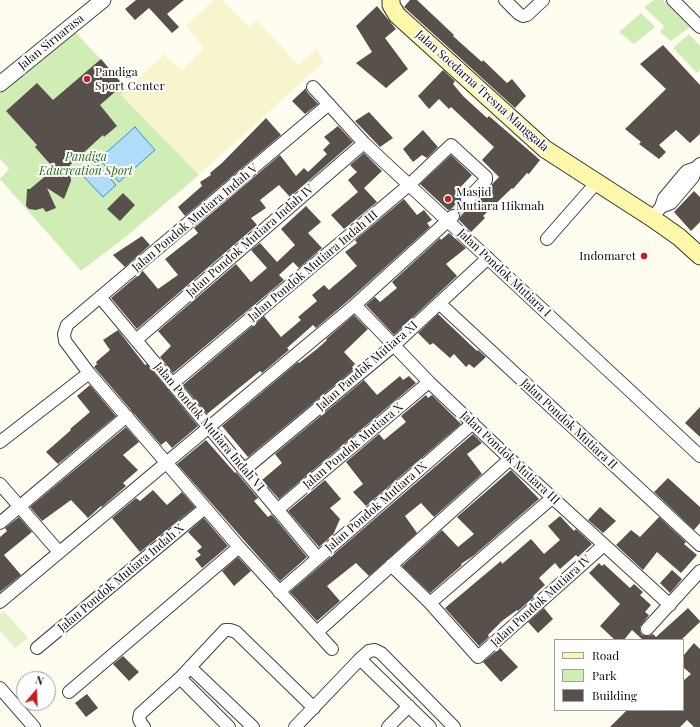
<!DOCTYPE html>
<html>
<head>
<meta charset="utf-8">
<style>
	body { margin:0 }
	#map { position:relative; width:700px; height:727px; overflow:hidden; background:#fffdf0; font-family:"Playfair Display",serif }
	canvas { display:block }
	.legend { position:absolute; left:554px; top:639px; width:130px; height:72px; box-sizing:border-box; background:#fff; border:1px solid #9f9f9f; margin:0; padding:5px 7px; list-style:none; font-size:12px; color:#0f0f0f }
	.legend li { display:flex; align-items:center; gap:8px; height:20px }
	.legend b { width:20px; border:1px solid #9f9f9f }
	.north { position:absolute; left:16px; top:671px; width:40px; height:40px; box-sizing:border-box; background:#fff; border:1px solid #9f9f9f; border-radius:50%; rotate:19deg; font-size:11px; font-weight:700; line-height:16px; text-align:center; color:#0f0f0f }
	.north::after { content:''; display:block; margin:auto; width:14px; height:18px; background:#c91d1f; clip-path:polygon(50% 0,100% 100%,50% 72%,0 100%) }
</style>
</head>
<body>
<div id="map">
<canvas width="700" height="727"></canvas>
<ul class="legend">
<li><b style="height:5px;background:#fff8ab"></b>Road</li>
<li><b style="height:11px;background:#d1edb6"></b>Park</li>
<li><b style="height:11px;background:#58504a"></b>Building</li>
</ul>
<div class="north">N</div>
</div>
<script>
const g = document.querySelector('canvas').getContext('2d');
g.lineJoin = 'round';
function paint(path, color) { g.fillStyle = color; g.fill(path, 'evenodd'); }
const shape = rows => new Path2D(rows.map(r => 'M' + r).join(''));
function trace(path, color, width, dash) { g.strokeStyle = color; g.lineWidth = width; g.lineCap = dash ? 'butt' : 'round'; g.setLineDash(dash || []); g.stroke(path); }
function drawText(font, color, halo, rows, align = 'center') {
  g.font = font + ' "Playfair Display",serif'; g.lineWidth = 4; g.setLineDash([]); g.textBaseline = 'middle'; g.strokeStyle = halo; g.fillStyle = color; for (const [text, x, y, turn = 0] of rows) {
    g.save(); g.translate(x, y); g.rotate((+turn || 0) * Math.PI / 180); g.textAlign = isNaN(turn) ? turn : align; if (halo) g.strokeText(text, 0, 0); g.fillText(text, 0, 0); g.restore();
  }
}
paint(shape([
	[214,0,222,0,249,27,257,20,298,65,317,48,324,62,199,175,121,95,164,54,182,71,204,48,186,26]
]), '#f7f5ce');
paint(shape([
	[654,0,663,0,690,27,671,41,660,32,664,26,644,7],
	[641,13,655,27,634,44,619,32],
	[73,30,128,88,121,95,199,175,123,239,81,271,0,179,9,169,0,159,0,92],
	[689,34,700,46,700,70,697,73,673,48]
]), '#d1edb6');
paint(shape([
	[4,611,28,638,15,648,0,631,0,614]
]), '#e3f3c9');
const water = shape([
	[135,127,155,150,119,182,99,159,135,127],
	[98,165,116,185,103,197,84,177,98,165]
]);
paint(water, '#b1dcfa');
trace(water, '#3390d6', 1);
paint(shape([
	[136,0,184,0,167,14,179,27,172,33,149,8,135,20,125,9],
	[410,0,417,0,454,35,453,36,482,62,483,60,507,83,512,79,526,96,515,108,404,7],
	[377,6,396,29,385,38,408,69,386,88,356,63,372,52,356,26],
	[663,45,700,85,700,134,690,143,676,130,659,145,666,152,659,159,639,144,641,142,625,129,666,89,640,64],
	[101,59,123,85,100,105,117,126,104,137,103,135,70,165,71,181,64,199,47,188,56,208,46,212,43,208,36,210,29,209,26,206,27,189,30,189,49,173,50,164,35,147,37,145,6,111,37,83,53,100],
	[443,70,455,81,453,84,463,96,487,118,489,116,540,160,529,174,527,173,513,189,512,188,483,216,485,218,471,232,459,220,460,215,458,211,455,209,448,210,420,184,451,155,472,175,456,192,461,196,460,202,462,205,465,207,469,207,472,205,499,177,482,160,494,147,451,107,449,109,439,99,429,109,418,96],
	[306,88,307,92,318,104,305,114,292,101],
	[369,112,393,138,380,147,355,121],
	[266,118,281,135,185,216,178,207,202,186,200,182,211,175,210,173,222,163],
	[338,126,353,142,290,197,279,185,260,200,266,208,251,218,257,225,137,329,111,298,143,271,158,289,178,275,165,259,198,233,194,228,280,155,296,176,304,168,308,172,327,154,323,150,330,143,324,137],
	[423,130,438,147,427,158,422,155,413,162,403,149],
	[364,153,382,171,364,188,377,202,344,229,331,215,358,192,348,180,357,172,350,165],
	[694,191,700,197,700,222,691,231,674,212],
	[123,193,135,205,120,221,107,209],
	[404,199,417,215,424,210,432,220,427,223,430,227,350,299,316,328,313,325,287,348,289,350,262,373,260,371,207,414,183,385,264,316,281,337,301,320,298,317,317,301,312,295,324,285,329,290,357,266,345,252,357,243,355,240],
	[306,206,321,222,308,233,322,248,299,268,293,262,279,275,284,280,173,373,160,357,171,346,158,331,236,264,251,282,267,268,251,250,260,243,277,262,295,245,281,229],
	[449,233,466,248,446,264,457,276,394,335,366,305,375,297,380,302,397,288,392,282,440,238,441,240],
	[142,236,150,245,125,267,113,255],
	[438,314,477,351,478,350,486,357,474,368,469,364,466,367,454,354,450,358,433,343,430,345,418,333],
	[354,315,368,329,344,352,355,364,352,367,354,369,248,457,222,426,298,362,299,363,317,349,327,340,326,339],
	[118,330,145,365,147,364,198,426,172,448,166,441,161,445,94,367,97,364,96,362,110,350,103,340],
	[400,376,403,380,409,376,416,383,279,499,262,480,282,463,275,454,364,380,377,395],
	[90,385,116,416,58,464,46,452,71,430,70,429,90,412,77,396],
	[426,395,428,398,432,395,461,424,366,506,353,492,363,484,346,462,379,434,384,440,406,422,401,416],
	[700,407,700,437,685,423],
	[126,427,139,442,123,455,138,470,123,483,126,486,102,507,101,506,88,518,71,500,42,521,30,507],
	[473,434,482,443,467,454,482,474,434,517,421,503,405,516,417,533,369,576,356,563,327,586,340,601,317,621,290,592],
	[206,440,235,473,236,472,258,498,254,501,268,517,271,515,273,516,307,557,280,581,177,464],
	[511,470,539,499,473,556,461,564,462,565,430,593,402,566,442,530,458,547,474,534,457,517],
	[668,478,700,507,700,523,694,530,654,492],
	[325,480,341,499,330,508,340,519,333,535,319,547,288,511],
	[153,490,167,505,182,492,195,507,140,552,112,518,136,498,140,501],
	[600,507,616,521,603,533,588,520],
	[560,516,574,531,576,529,592,544,578,557,576,555,560,569,555,563,539,578,545,585,533,596,534,597,518,611,517,610,502,621,488,635,489,637,479,646,445,608,501,561,502,564,531,539,544,554,560,540,548,526],
	[19,517,32,532,4,555,21,575,0,592,0,537,7,531,5,528],
	[659,517,686,542,684,544,697,555,681,573,657,552,643,570,616,545,631,530,640,537],
	[204,518,228,546,202,568,195,559,201,555,197,551,202,547,188,532],
	[238,557,251,571,234,586,222,571],
	[599,563,602,566,604,564,630,588,634,584,643,592,640,595,651,605,645,612,649,615,640,627,640,631,642,635,649,636,653,634,656,637,688,608,700,621,700,622,681,640,643,640,632,630,624,640,615,640,600,626,620,604,589,573],
	[672,570,682,579,670,593,660,583],
	[544,608,553,619,538,633,528,622],
	[694,643,700,649,700,727,694,727,687,720,680,727,610,727,627,710,683,710,683,681,691,674,683,667,683,656],
	[500,648,518,667,501,682,483,662],
	[123,656,139,672,129,681,113,664],
	[87,694,98,708,86,717,75,703]
]), '#58504a');
trace(shape([
	[453,216,467,200]
]), '#dbd9ce', 12, [12, 6]);
const minor = shape([
	[505,0,519,14,523,16,527,15,543,0],
	[673,0,700,27],
	[313,87,364,143,700,456],
	[329,104,67,325,64,334,65,341,89,373,239,547,332,649],
	[661,207,671,203,693,177,696,168],
	[652,218,661,207,664,198,684,174,687,171,696,168,700,164],
	[547,239,597,182],
	[100,297,317,557],
	[439,303,700,545],
	[355,305,429,382,510,459,670,605],
	[136,340,364,143],
	[172,384,409,185,451,145,486,177,486,180,467,200],
	[0,442,89,373],
	[244,470,393,346,488,258],
	[0,484,59,552],
	[277,510,429,382],
	[0,523,127,416],
	[391,565,430,603,478,657,604,545],
	[279,592,473,423],
	[0,602,355,305,453,216],
	[430,603,552,498],
	[647,629,700,571],
	[317,632,510,459],
	[37,648,205,508],
	[360,659,430,727],
	[190,667,253,727],
	[180,678,229,727],
	[0,688,34,727],
	[69,692,239,547],
	[144,727,141,723,139,719,140,714,180,678,225,630,230,630,236,632,314,708],
	[295,727,360,659,369,651,375,650,381,653,454,727],
	[388,727,409,706]
]);
const tertiary = shape([
	[0,84,103,0]
]);
const secondary = shape([
	[391,0,391,5,397,15,545,149,652,218,679,237,700,256]
]);
trace(minor, '#424242', 14);
trace(tertiary, '#424242', 17);
trace(secondary, '#313131', 19);
trace(minor, '#fff', 12);
trace(tertiary, '#fff', 15);
trace(secondary, '#fff8ab', 17);
for (const [x, y, r, color] of [
	[87,79,4,"#c91d1f"],
	[448,199,4,"#c91d1f"],
	[644,256,4,"#c91d1f"]
]) { const dot = new Path2D(); dot.arc(x, y, r, 0, 2 * Math.PI); g.fillStyle = color; g.fill(dot); trace(dot, '#fff', 1.5); }
drawText('12px', '#0f0f0f', '#fff', [
	["Jalan Sirnarasa",51,42,-39],
	["Jalan Soedarna Tresna Manggala",482,91,42],
	["Jalan Pondok Mutiara Indah V",195,218,-40],
	["Jalan Pondok Mutiara Indah IV",250,241,-41],
	["Jalan Pondok Mutiara Indah III",313,266,-40],
	["Jalan Pondok Mutiara I",504,273,43],
	["Jalan Pandok Mutiara XI",367,366,-41],
	["Jalan Pondok Mutiara II",569,424,43],
	["Jalan Pondok Mutiara Indah VI",209,427,50],
	["Jalan Pondok Mutiara X",353,446,-40],
	["Jalan Pondok Mutiara III",510,458,43],
	["Jalan Pondok Mutiara IX",376,507,-41],
	["Jalan Pondok Mutiara Indah X",121,578,-40],
	["Jalan Pondok Mutiara IV",541,601,-42]
]);
drawText('12px', '#0f0f0f', '#fff', [
	["Pandiga",95,72],
	["Sport Center",95,86],
	["Masjid",456,192],
	["Mutiara Hikmah",456,206],
	["Indomaret",636,256,"right"]
], 'left');
drawText('italic 12px', '#286b1a', '#fff', [
	["Pandiga",86,157],
	["Educreation Sport",86,171]
]);
</script>
</body>
</html>
